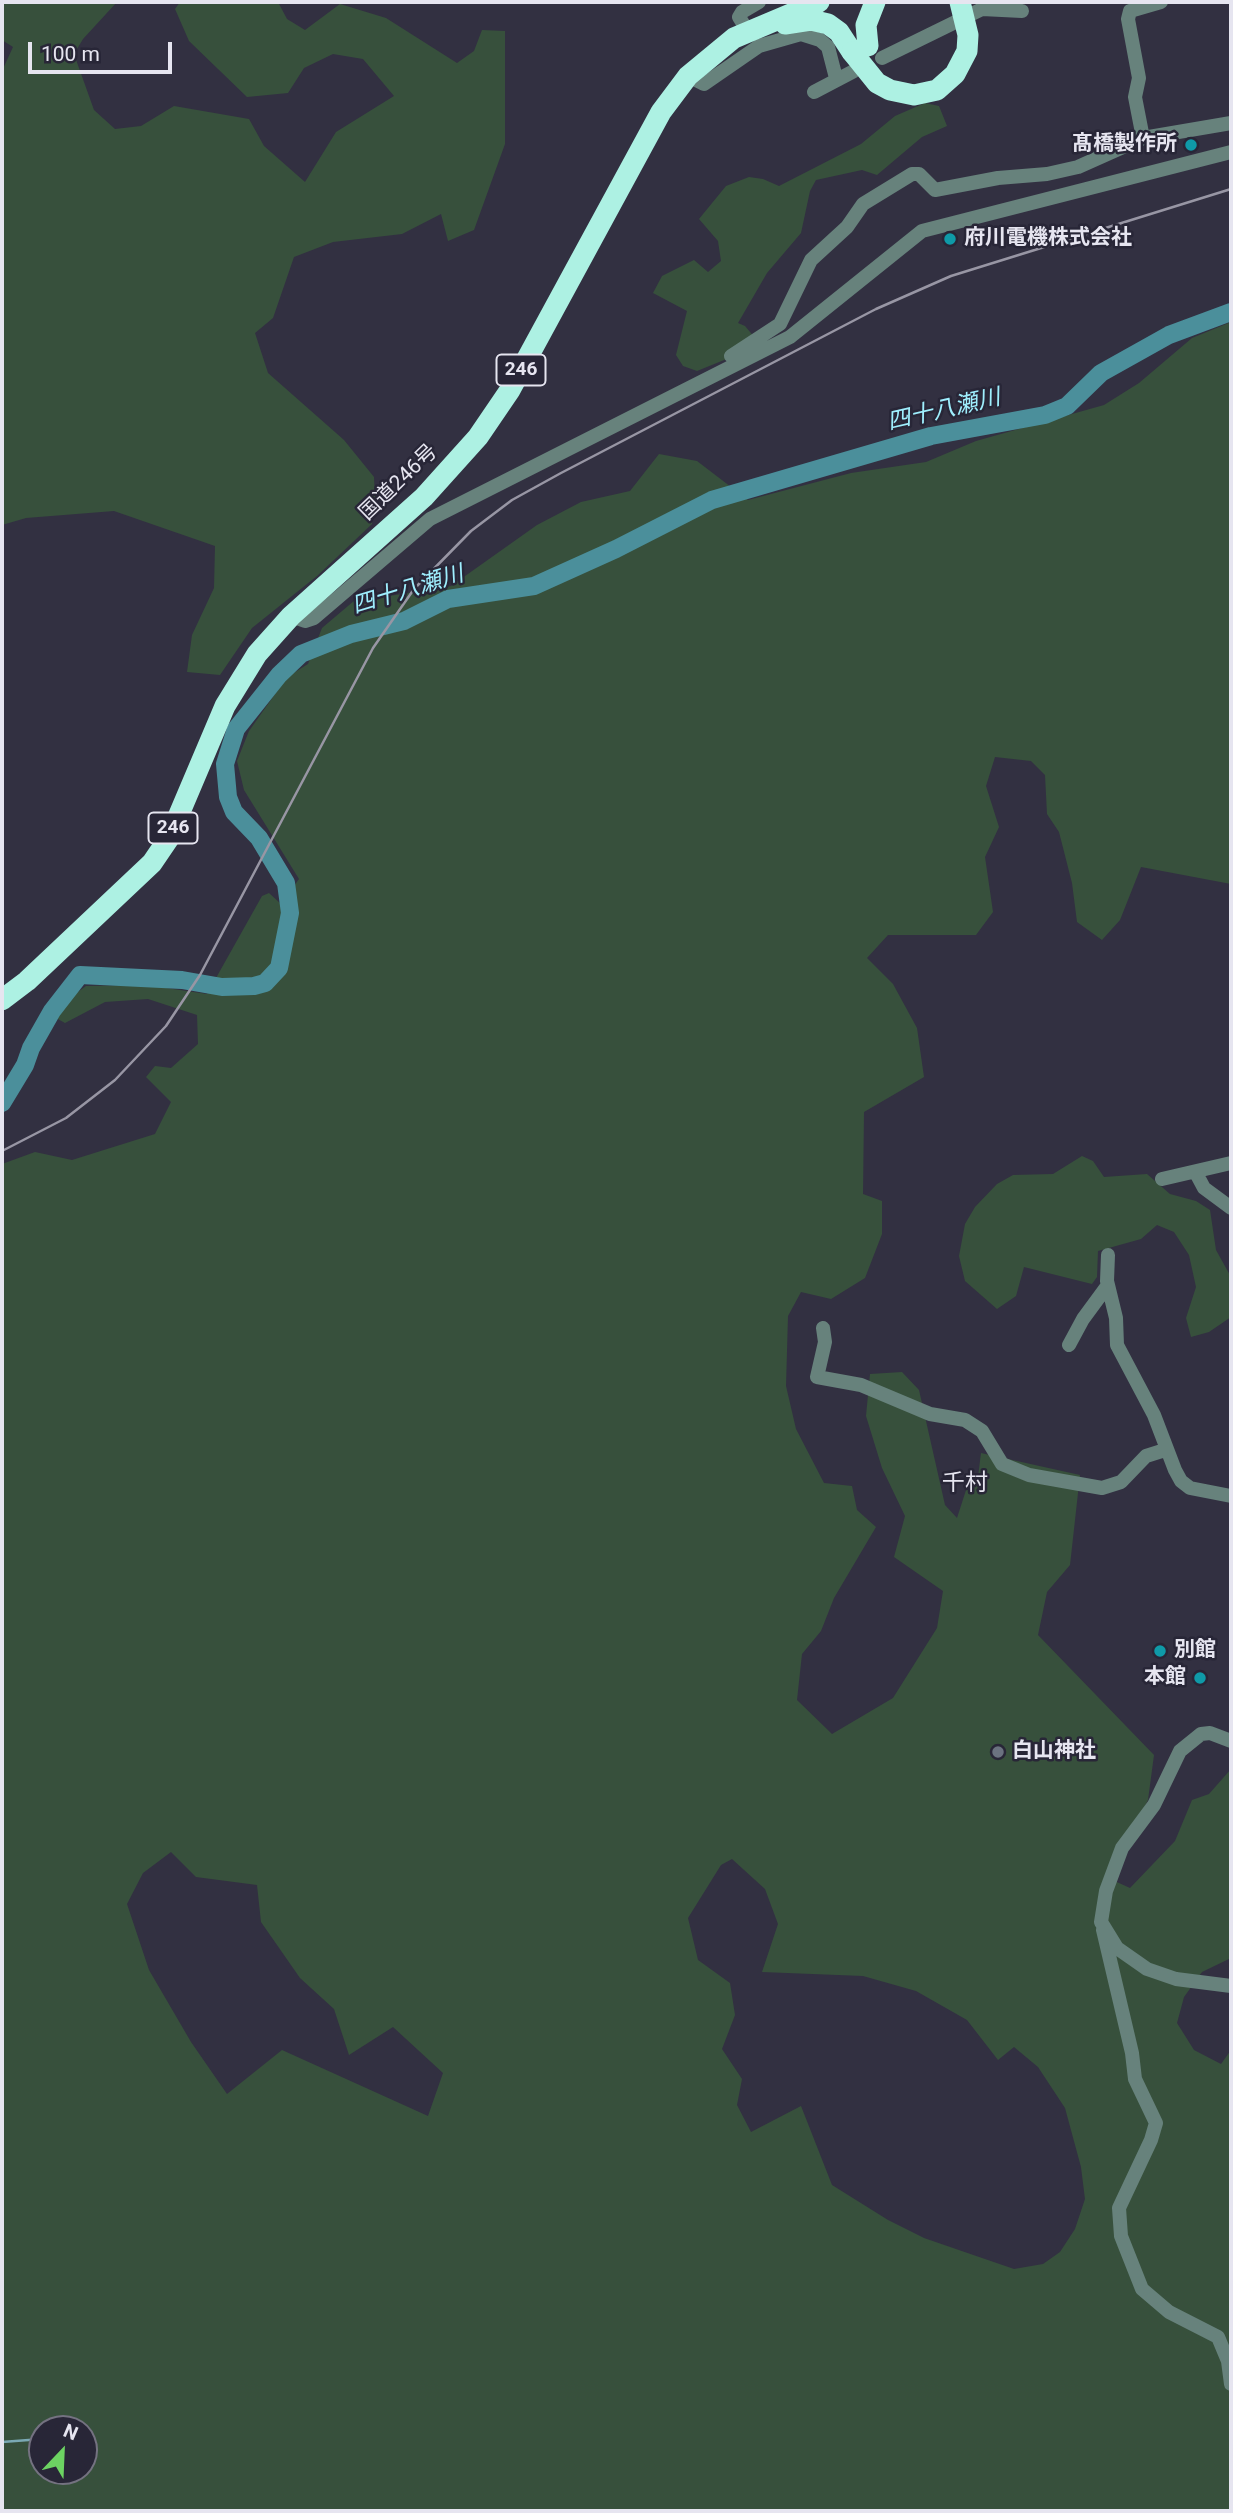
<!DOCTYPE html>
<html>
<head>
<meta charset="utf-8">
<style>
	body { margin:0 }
	#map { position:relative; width:1233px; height:2513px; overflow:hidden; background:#323041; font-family:Roboto,sans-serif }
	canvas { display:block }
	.frame { position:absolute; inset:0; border:4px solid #e6e5f0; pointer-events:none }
	.north { position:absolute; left:28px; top:2415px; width:70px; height:70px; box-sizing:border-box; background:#282637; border:2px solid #747281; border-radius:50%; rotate:23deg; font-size:19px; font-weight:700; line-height:28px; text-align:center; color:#e6e5f0 }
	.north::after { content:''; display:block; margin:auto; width:24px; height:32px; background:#6cd362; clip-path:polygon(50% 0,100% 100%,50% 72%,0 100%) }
	.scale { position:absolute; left:28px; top:42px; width:144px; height:32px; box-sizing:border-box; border:4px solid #e6e5f0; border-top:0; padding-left:9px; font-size:21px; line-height:24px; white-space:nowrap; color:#e6e5f0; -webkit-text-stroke:5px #282637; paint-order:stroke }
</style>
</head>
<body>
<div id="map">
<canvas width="1233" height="2513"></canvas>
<div class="frame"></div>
<div class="north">N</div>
<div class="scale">100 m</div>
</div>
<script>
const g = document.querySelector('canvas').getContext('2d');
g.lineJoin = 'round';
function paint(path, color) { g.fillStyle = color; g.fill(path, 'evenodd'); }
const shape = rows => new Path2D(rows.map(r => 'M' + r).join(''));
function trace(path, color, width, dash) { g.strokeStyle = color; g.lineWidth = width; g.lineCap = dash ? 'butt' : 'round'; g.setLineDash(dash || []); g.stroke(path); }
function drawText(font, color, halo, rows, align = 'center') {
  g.font = font + ' Roboto,"Noto Sans JP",sans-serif'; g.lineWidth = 5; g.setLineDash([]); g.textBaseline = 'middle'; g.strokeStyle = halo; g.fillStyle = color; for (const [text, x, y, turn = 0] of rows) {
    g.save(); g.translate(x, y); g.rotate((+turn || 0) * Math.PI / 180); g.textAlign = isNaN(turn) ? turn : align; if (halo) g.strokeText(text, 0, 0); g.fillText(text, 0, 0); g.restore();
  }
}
paint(shape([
	[2,2,117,2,83,39,74,54,94,110,115,129,141,126,174,106,249,119,264,146,305,182,336,132,394,96,363,59,333,54,304,68,288,93,247,97,189,41,175,9,180,2,278,2,287,19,305,30,340,4,386,18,457,63,474,51,482,30,505,31,505,144,474,230,448,241,441,214,402,234,333,242,294,257,273,318,255,333,268,373,344,440,374,477,375,499,372,524,317,576,252,628,220,675,187,672,192,635,214,588,215,546,114,511,26,518,2,525,2,71,13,47,2,40],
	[925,103,939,106,947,126,922,137,877,175,862,170,816,180,810,191,801,233,767,273,738,323,745,326,761,345,697,371,683,366,676,355,687,311,653,293,662,276,694,260,708,272,721,261,718,241,699,219,726,186,749,177,763,179,779,186,861,144,895,116],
	[1231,322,1231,884,1141,867,1120,920,1102,940,1077,922,1072,883,1059,832,1047,814,1045,775,1031,761,995,757,986,786,999,827,985,857,993,912,976,935,888,935,867,958,893,984,917,1028,924,1077,864,1112,863,1194,882,1201,882,1234,865,1278,831,1299,801,1292,788,1316,786,1386,796,1429,824,1483,852,1486,857,1510,876,1527,834,1598,821,1631,802,1654,797,1700,832,1734,893,1698,937,1628,943,1591,894,1557,905,1516,882,1468,866,1416,870,1374,902,1372,919,1390,945,1505,957,1518,967,1487,978,1477,981,1453,1080,1475,1070,1565,1047,1592,1038,1635,1154,1755,1148,1800,1108,1878,1130,1888,1175,1841,1192,1800,1209,1794,1231,1769,1231,1958,1202,1972,1184,1997,1177,2023,1194,2050,1221,2064,1231,2050,1231,2511,2,2511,2,1164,35,1152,72,1160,155,1134,171,1102,146,1077,155,1066,171,1068,198,1044,197,1015,148,999,105,1002,65,1023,56,1018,71,997,86,986,146,985,207,994,262,896,269,893,281,904,299,879,244,790,237,761,249,731,287,677,308,664,322,628,368,589,383,597,451,586,537,525,581,502,630,491,659,454,697,461,748,500,851,473,926,462,976,441,1104,405,1139,383,1192,338],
	[171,1852,196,1877,257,1885,261,1922,300,1978,334,2009,349,2055,393,2027,443,2073,428,2116,282,2050,227,2094,191,2042,149,1970,127,1904,143,1873],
	[732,1859,765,1889,778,1924,762,1972,863,1976,916,1991,967,2020,998,2060,1014,2047,1038,2067,1065,2108,1081,2167,1085,2199,1075,2229,1060,2252,1043,2264,1014,2269,924,2238,888,2220,832,2185,801,2106,751,2132,737,2105,742,2079,722,2049,735,2015,730,1983,698,1960,688,1918,721,1865],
	[42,2429,84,2429,84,2471,42,2471],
	[1082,1156,1093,1161,1104,1177,1147,1174,1170,1194,1196,1201,1210,1210,1216,1250,1231,1277,1231,1317,1209,1332,1191,1337,1186,1318,1196,1287,1189,1255,1174,1232,1157,1225,1141,1239,1098,1251,1097,1277,1092,1284,1024,1267,1016,1296,997,1309,965,1281,959,1256,965,1224,975,1207,997,1184,1013,1175,1053,1174]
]), '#37503c');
trace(shape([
	[2,2442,42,2439]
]), '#7aa9b4', 2.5);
trace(shape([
	[2,1103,25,1065,31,1048,52,1011,80,975,182,980,222,987,254,986,265,983,279,968,290,913,286,883,259,838,234,812,228,797,225,764,236,729,279,675,301,654,351,634,404,621,448,599,534,586,616,549,712,500,931,436,1045,415,1067,406,1101,373,1169,335,1231,312]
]), '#4b8f9b', 18);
trace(shape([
	[744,25,739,17,742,12,759,2],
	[882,58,982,9,1022,11],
	[688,76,704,84,759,46,801,34,820,40,828,47,836,78],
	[814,92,854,71],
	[1143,138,1135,97,1139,78,1128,19,1130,11,1161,2],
	[731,356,780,324,811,260,847,227,863,204,912,174,919,174,935,190,998,178,1047,174,1078,167,1143,138,1231,123],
	[291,616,305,621,314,618,430,519,790,337,922,231,1231,152],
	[1196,1173,1204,1188,1231,1208],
	[1162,1179,1231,1163],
	[1108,1255,1107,1281,1116,1318,1117,1345,1154,1415,1175,1470,1181,1481,1190,1488,1231,1496],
	[823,1328,825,1342,817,1377,861,1385,930,1414,965,1420,982,1431,1002,1464,1029,1475,1102,1488,1121,1482,1146,1456,1165,1450],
	[1069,1345,1083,1319,1108,1285],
	[1231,1741,1210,1733,1201,1734,1180,1751,1154,1805,1122,1848,1106,1891,1101,1922,1117,1948,1147,1969,1176,1979,1231,1986],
	[1103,1930,1132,2053,1135,2079,1156,2123,1151,2140,1119,2208,1121,2236,1142,2289,1169,2312,1218,2337,1228,2361,1231,2384]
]), '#67827c', 14);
trace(shape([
	[785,24,811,20,828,24,839,32,852,52],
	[868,46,866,25,875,2],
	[2,1000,27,981,152,863,169,838,225,706,257,654,291,616,424,497,478,437,510,390,661,112,688,76,734,38,819,2]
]), '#adf1e3', 21);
trace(shape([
	[2,1151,66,1118,115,1080,166,1026,200,975,373,648,414,589,471,531,512,500,561,473,876,309,951,276,1231,189]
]), '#9896a4', 2.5);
trace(shape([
	[852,52,877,83,890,90,914,95,937,90,955,74,967,51,968,35,960,2]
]), '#adf1e3', 21);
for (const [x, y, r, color] of [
	[1191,145,7,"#0f9aa8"],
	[950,239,7,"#0f9aa8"],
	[1160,1651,7,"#0f9aa8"],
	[1200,1678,7,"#0f9aa8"],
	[998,1752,7,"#6b7280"]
]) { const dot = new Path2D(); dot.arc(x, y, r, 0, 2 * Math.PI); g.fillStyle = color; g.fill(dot); trace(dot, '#282637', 2.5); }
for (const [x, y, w] of [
	[521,370,49],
	[173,828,49]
]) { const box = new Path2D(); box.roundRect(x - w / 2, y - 15.5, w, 31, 5); g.fillStyle = '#282637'; g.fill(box); trace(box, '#e6e5f0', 2); }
drawText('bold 19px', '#e6e5f0', null, [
	["246",521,370],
	["246",173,828]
]);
drawText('bold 21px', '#e6e5f0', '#282637', [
	["髙橋製作所",1177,145,"right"],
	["府川電機株式会社",964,239],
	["別館",1174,1651],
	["本館",1186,1678,"right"],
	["白山神社",1012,1752]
], 'left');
drawText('21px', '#e6e5f0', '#282637', [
	["国道246号",399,483,-44]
]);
drawText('italic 23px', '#9feffe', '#282637', [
	["四十八瀬川",944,411,-13],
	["四十八瀬川",408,591,-17]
]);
drawText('23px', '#e6e5f0', '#282637', [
	["千村",965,1484]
]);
</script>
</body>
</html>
